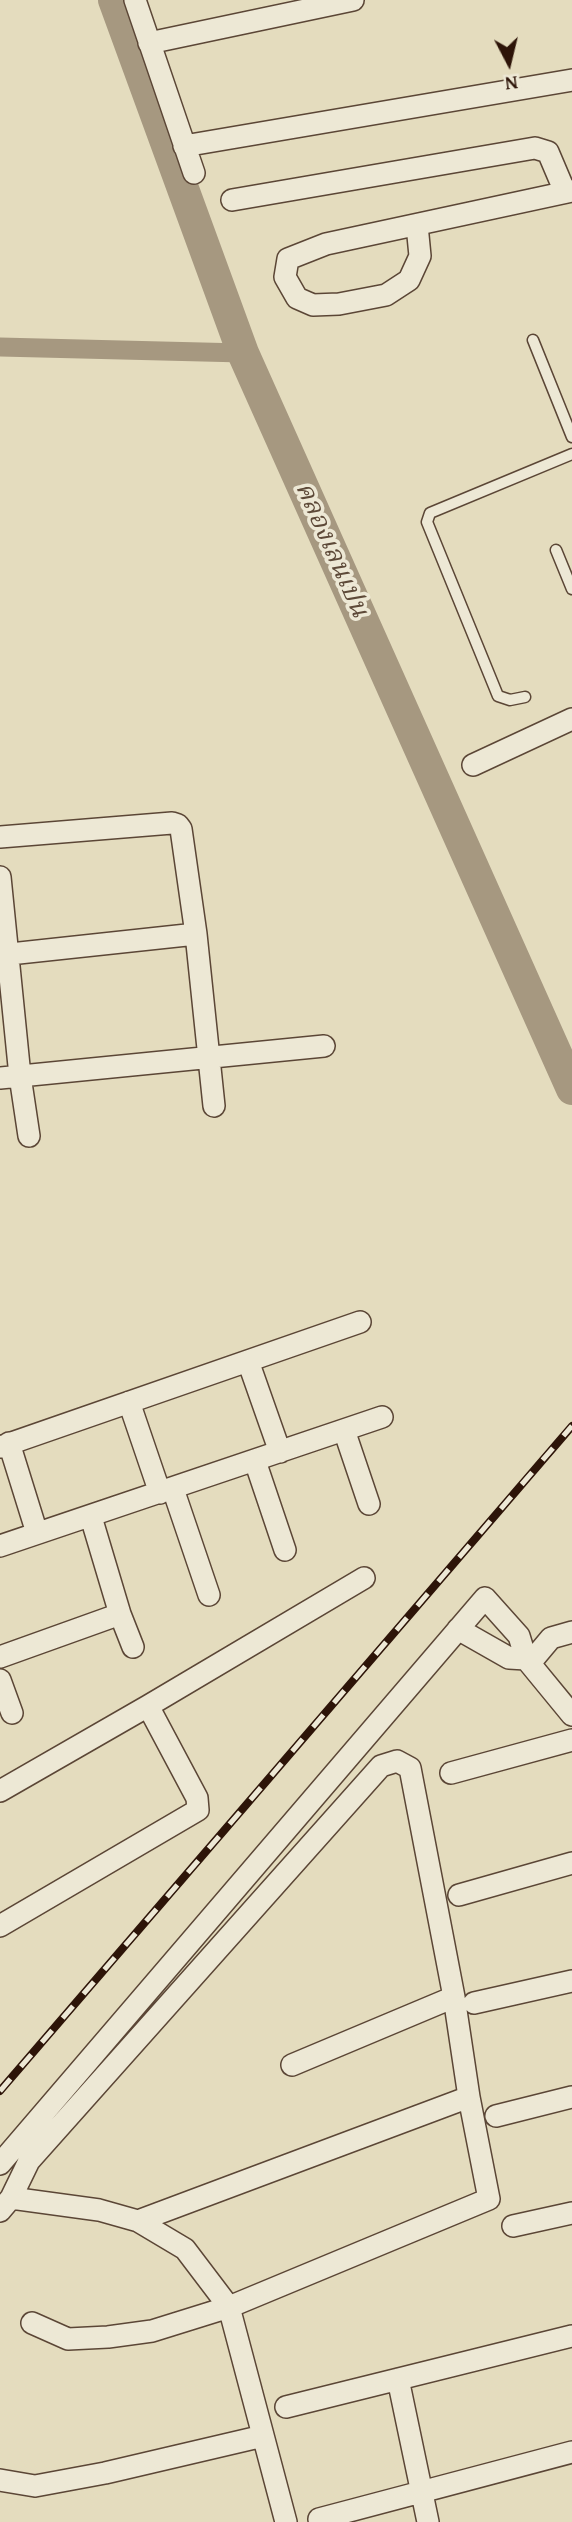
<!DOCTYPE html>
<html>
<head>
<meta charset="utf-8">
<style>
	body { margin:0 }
	#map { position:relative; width:572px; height:2522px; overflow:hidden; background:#e4dcbe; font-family:"Gentium Book Plus",serif }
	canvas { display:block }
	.north { position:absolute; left:474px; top:28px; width:70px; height:70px; -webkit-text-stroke:5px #ede8d5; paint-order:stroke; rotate:173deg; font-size:19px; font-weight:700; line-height:28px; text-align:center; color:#2d1408 }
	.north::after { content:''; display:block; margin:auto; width:24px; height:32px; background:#2d1408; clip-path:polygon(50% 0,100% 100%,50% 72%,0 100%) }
</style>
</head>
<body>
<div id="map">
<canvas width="572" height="2522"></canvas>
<div class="north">N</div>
</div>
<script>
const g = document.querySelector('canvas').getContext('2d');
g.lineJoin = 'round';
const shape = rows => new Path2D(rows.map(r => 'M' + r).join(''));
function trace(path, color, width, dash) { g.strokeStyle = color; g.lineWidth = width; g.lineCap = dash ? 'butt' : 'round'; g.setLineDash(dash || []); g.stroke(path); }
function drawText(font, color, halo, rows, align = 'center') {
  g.font = font + ' "Gentium Book Plus","Noto Serif Thai",serif'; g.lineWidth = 7; g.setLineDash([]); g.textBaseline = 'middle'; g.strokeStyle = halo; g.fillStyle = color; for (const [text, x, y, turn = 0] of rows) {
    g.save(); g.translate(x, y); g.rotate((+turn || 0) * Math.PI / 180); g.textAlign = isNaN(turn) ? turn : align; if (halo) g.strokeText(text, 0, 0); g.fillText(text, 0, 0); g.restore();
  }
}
trace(shape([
	[0,347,243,353]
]), '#a69880', 19);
trace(shape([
	[114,0,243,353,572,1089]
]), '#a69880', 32);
const service = shape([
	[533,340,572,437],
	[556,550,572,589],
	[525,697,510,700,498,696,427,522,430,513,572,454]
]);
const minor = shape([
	[135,0,194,173],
	[149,43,353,0],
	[184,146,572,80],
	[232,200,535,148,548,152,565,192],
	[417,225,420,256,409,280,386,295,339,304,313,305,297,298,285,277,288,259,326,244,572,191],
	[473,765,572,719],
	[0,837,172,823,178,825,181,829,196,934,214,1106],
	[0,877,20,1076,29,1136],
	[0,955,196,934],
	[0,1078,324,1046],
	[248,1361,280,1452],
	[129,1402,160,1493],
	[344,1430,369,1504],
	[9,1443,37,1533],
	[0,1447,360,1322],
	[255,1461,285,1550],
	[173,1489,209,1595],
	[91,1517,120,1614,133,1647],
	[0,1546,382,1417],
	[458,1629,509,1658,526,1659],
	[0,1657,120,1614],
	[530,1663,551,1638,572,1632],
	[0,1680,12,1713],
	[451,1773,572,1740],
	[0,1791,148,1706,364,1578],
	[459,1895,572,1863],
	[0,1926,198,1810,197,1798,148,1706],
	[474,2003,572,1981],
	[292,2065,454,1997],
	[496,2116,572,2097],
	[0,2164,485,1598,519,1636,526,1659,572,1715],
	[11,2198,99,2210,138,2221,185,2249,229,2307,286,2522],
	[0,2211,11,2198,29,2161,381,1766,397,1761,410,1768,454,1997,469,2097,489,2199,229,2307,152,2331,108,2337,68,2339,32,2323],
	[138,2221,469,2097],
	[513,2226,572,2213],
	[398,2379,428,2522],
	[286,2407,572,2336],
	[0,2480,35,2486,105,2473,263,2436],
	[319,2519,572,2452]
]);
trace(service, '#5b4636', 13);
trace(minor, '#5b4636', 24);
trace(service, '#ede8d5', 10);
trace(minor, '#ede8d5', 21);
const rail = shape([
	[0,2091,572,1426]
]);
trace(rail, '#2d1408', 8);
trace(rail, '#ede8d5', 5, [16]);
drawText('italic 26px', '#5d4938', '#ede8d5', [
	["คลองเลนเปน",331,550,66]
]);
</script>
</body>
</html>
